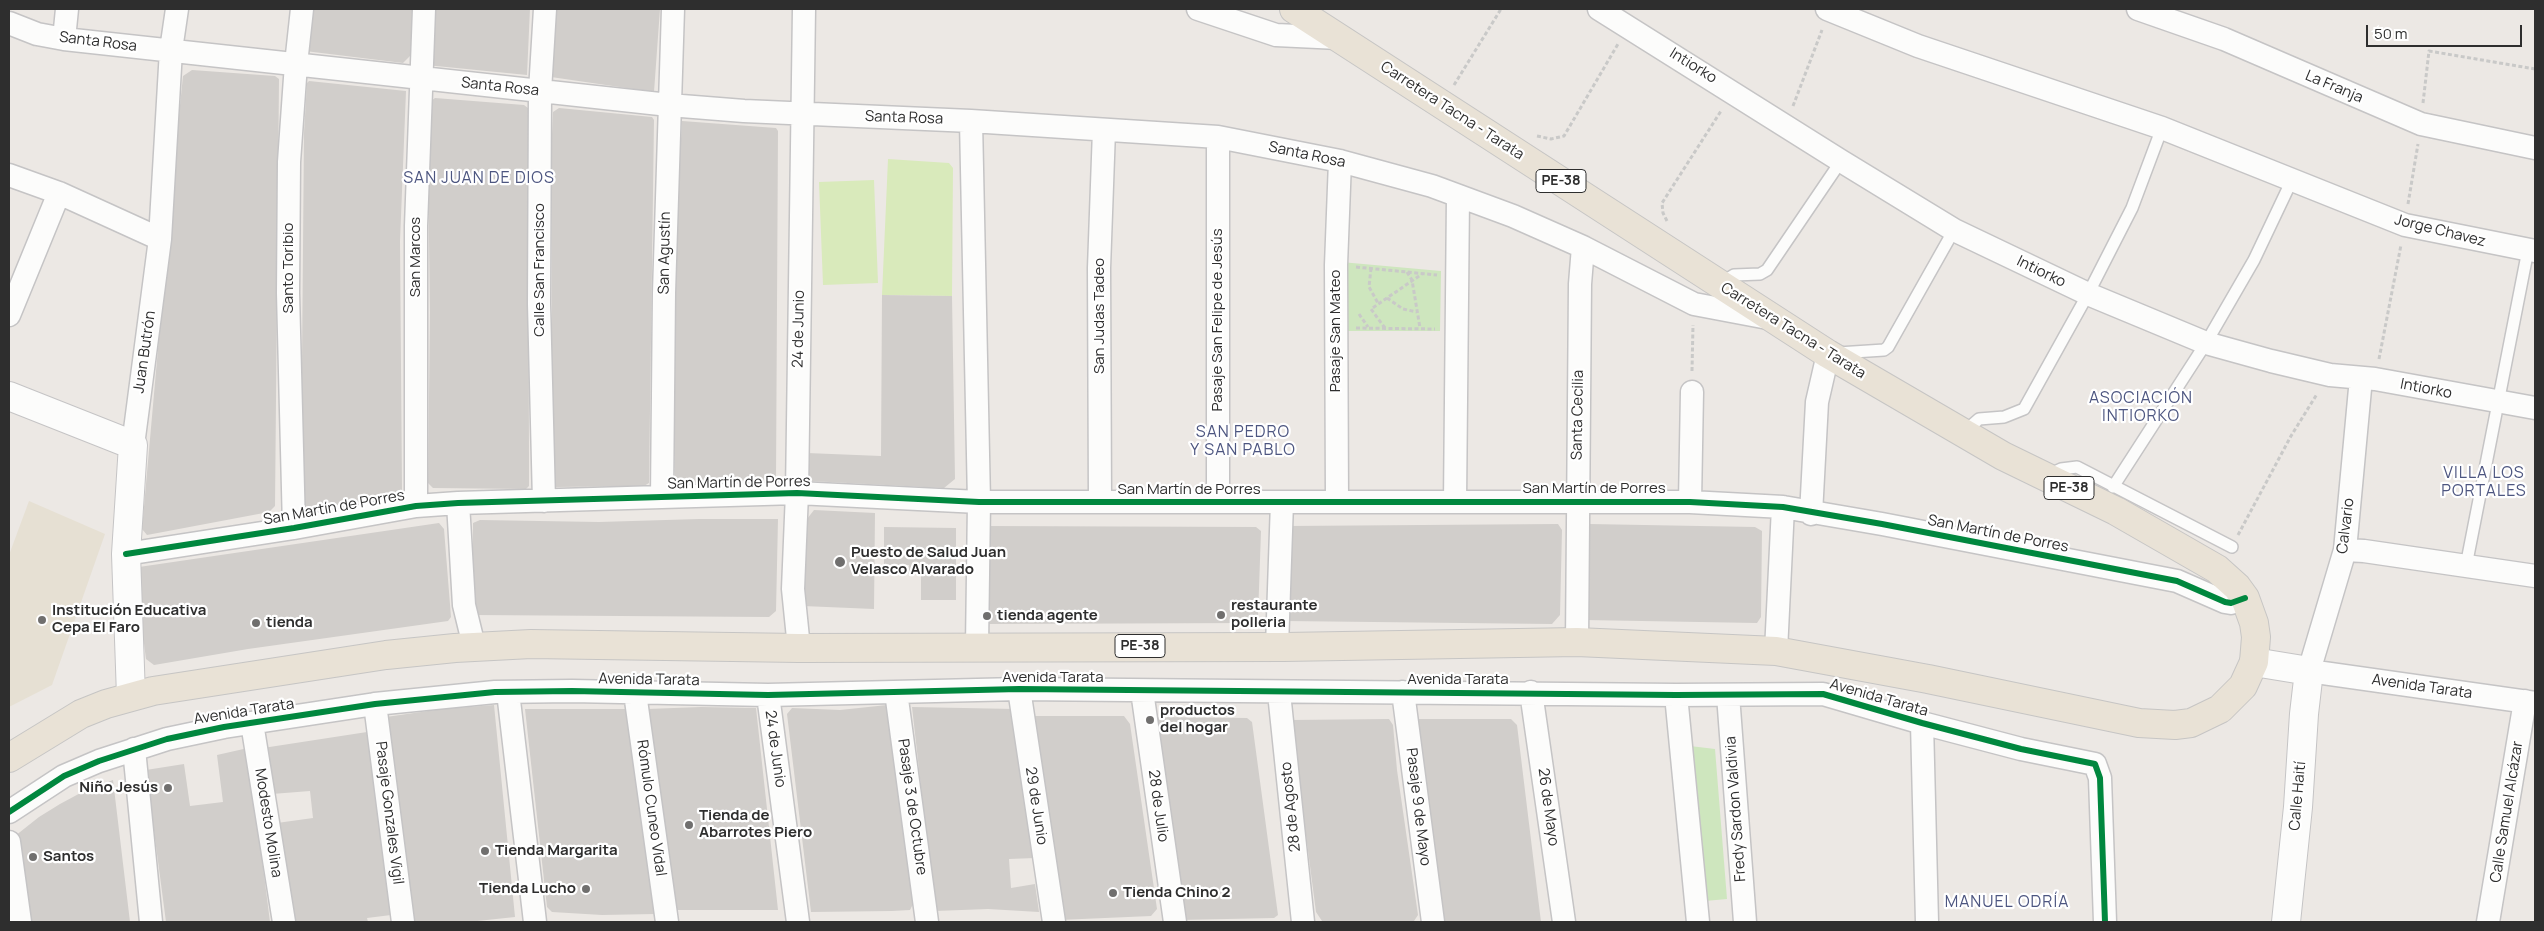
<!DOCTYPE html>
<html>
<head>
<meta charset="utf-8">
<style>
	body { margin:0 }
	#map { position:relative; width:2544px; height:931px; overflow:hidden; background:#ece8e4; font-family:Manrope,sans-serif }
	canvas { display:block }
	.frame { position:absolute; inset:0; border:10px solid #2e2e2e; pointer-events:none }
	.scale { position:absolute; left:2366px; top:25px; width:156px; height:22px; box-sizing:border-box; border:2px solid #2e2e2e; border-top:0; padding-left:6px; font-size:15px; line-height:18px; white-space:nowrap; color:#2e2e2e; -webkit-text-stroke:4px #fff; paint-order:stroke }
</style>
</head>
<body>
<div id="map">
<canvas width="2544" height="931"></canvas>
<div class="frame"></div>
<div class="scale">50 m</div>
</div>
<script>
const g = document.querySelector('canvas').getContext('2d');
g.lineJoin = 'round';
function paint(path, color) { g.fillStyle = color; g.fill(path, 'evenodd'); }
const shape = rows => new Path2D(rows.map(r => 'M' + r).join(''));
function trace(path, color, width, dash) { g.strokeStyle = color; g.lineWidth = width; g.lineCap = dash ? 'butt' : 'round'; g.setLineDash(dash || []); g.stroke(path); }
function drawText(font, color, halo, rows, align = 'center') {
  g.font = font + ' Manrope,sans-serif'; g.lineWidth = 4.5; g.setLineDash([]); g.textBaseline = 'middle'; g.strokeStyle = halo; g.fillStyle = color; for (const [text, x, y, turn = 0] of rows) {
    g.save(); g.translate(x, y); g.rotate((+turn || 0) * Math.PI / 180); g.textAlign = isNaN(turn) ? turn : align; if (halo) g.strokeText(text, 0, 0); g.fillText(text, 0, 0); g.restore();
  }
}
paint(shape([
	[29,501,105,534,52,685,9,707,9,555]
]), '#e6e0d3');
paint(shape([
	[1341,262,1441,271,1440,331,1341,331],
	[1690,746,1715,749,1727,899,1705,901]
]), '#cee6be');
paint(shape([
	[888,159,949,163,953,168,952,296,882,295],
	[874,180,878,283,823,285,819,182]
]), '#d9eabb');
paint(shape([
	[310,9,412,9,411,55,403,63,305,51],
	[430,9,530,9,527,75,426,65],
	[556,9,660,9,654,92,551,77],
	[192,70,275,76,279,79,275,506,269,512,147,535,142,529,177,135,183,76],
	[309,81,406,91,400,241,402,491,398,497,307,509,304,504,302,460,302,361,304,133,307,83],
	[435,98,524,105,528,108,529,460,529,486,526,489,433,488,428,483,430,312,428,165,431,101],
	[559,108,652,117,654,120,649,483,644,486,555,487,552,483,552,134,553,112],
	[682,121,776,128,778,131,776,478,773,482,675,484,673,282],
	[882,295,952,296,955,479,944,488,810,481,807,477,807,453,881,456],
	[814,510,875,513,874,609,803,606,807,519],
	[699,519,778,519,776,611,769,617,473,615,473,523,480,520,599,522],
	[439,523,444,529,451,617,448,621,248,649,154,665,146,659,135,575,139,567],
	[1558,524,1562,530,1560,615,1552,624,1285,621,1288,526],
	[1589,524,1755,527,1762,531,1761,617,1757,623,1584,620],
	[987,526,1256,527,1261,531,1258,617,1252,623,983,624],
	[884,527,956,528,956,600,921,600,921,574,908,574,909,565,884,565],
	[494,705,515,917,468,922,414,922,386,717,442,709],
	[887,705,913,904,910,910,892,911,811,912,787,714,792,708,840,710],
	[701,707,756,708,778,910,675,910,647,709],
	[912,707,1015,709,1035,858,1009,859,1011,888,1035,884,1039,912,988,909,935,911],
	[525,709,631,709,647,861,655,914,602,915,552,912,547,907],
	[1029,716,1124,716,1130,724,1157,909,1151,916,1059,920],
	[1152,717,1247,718,1252,722,1278,915,1274,918,1179,920],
	[1389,719,1393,725,1397,770,1418,915,1414,921,1322,921,1316,912,1291,720],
	[1419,719,1511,719,1517,725,1541,922,1436,922,1414,725],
	[367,732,391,915,367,918,368,922,291,922,277,823,313,818,310,791,272,794,263,748],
	[248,748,270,922,166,922,146,770,184,764,190,806,223,802,217,755],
	[113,780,130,922,27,922,15,836,39,817,60,804,86,790]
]), '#d1cecb');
const service = shape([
	[1721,283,1734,275,1760,274,1767,270,1841,161],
	[1838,353,1884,350,1888,347,1954,230],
	[1963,433,1979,419,2004,417,2024,409,2088,294,2132,208,2162,128],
	[2048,475,2061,469,2077,467,2232,547],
	[2113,487,2206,343,2254,260,2292,180],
	[2466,566,2528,250]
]);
const minor = shape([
	[1198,9,1276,35,1339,38],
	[1599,9,1841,161,1954,230,2088,294,2206,343,2271,361,2330,375,2375,379,2535,408],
	[1827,9,1918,46,2162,128,2405,225,2535,251],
	[2138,9,2224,39,2421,124,2535,148],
	[9,23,37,34,64,39,669,105,744,111,971,121,1218,137,1340,161,1432,186,1513,216,1583,247,1694,304,1768,318],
	[64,39,67,9],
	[971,121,979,502,977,646],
	[9,175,59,193,160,239],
	[9,315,59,193],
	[2361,378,2345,550,2309,671,2535,703],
	[133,445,160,239,171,50,177,9],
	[662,497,664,293,673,9],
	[544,501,539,304,540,91,545,9],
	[1100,502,1099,268,1104,130],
	[1218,502,1218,137],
	[1337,502,1336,265,1340,161],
	[1455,502,1458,196],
	[1690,502,1692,392],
	[458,503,464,605,474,646],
	[416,506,416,226,424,9],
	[1811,514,1817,402,1828,354],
	[294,528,288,293,289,162,296,64,302,9],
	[2345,550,2364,551,2535,576],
	[126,554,294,528,416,506,458,503,797,493,979,502,1690,502,1783,507,1882,524,2177,581,2225,602,2231,603,2245,598],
	[1577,642,1580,284,1583,247],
	[1277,647,1282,502],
	[799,648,793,589,797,493,804,9],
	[1776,651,1783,507],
	[1019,689,1054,922],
	[1142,691,1175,922],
	[508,692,535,922],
	[896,692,927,922],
	[1403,692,1433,922],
	[1531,692,1564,922],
	[635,693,667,922],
	[1279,693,1303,922],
	[768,695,798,922],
	[1676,695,1698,922],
	[1728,695,1745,922],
	[375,704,403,922],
	[252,723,284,922],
	[1922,723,1927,922],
	[134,749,151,922],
	[9,812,64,776,99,761,167,739,224,727,375,704,495,692,572,691,768,695,1019,689,1676,695,1823,694,1922,723,2021,749,2095,764,2100,778,2105,922],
	[9,842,20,922],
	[2488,922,2525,701]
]);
const tertiary = shape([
	[9,396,133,445,126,554,131,696],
	[2254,662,2309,671,2304,714,2298,807,2286,922]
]);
const trunk = shape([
	[9,758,81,714,106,704,153,691,386,655,455,648,531,644,799,648,1284,647,1577,642,1776,651,1928,679,2139,723,2175,725,2191,723,2220,709,2243,686,2254,662,2256,637,2254,623,2245,598,2237,587,2217,569,2116,511,2003,456,1828,354,1294,9]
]);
trace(service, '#c5c4c5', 14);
trace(minor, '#c5c4c5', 25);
trace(tertiary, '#c5c4c5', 30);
trace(trunk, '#c6c5c4', 30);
trace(shape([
	[1454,85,1501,9],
	[2423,103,2429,51,2535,69],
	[1793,106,1822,30],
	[1537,136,1551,139,1564,136,1618,44],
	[2408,204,2418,144],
	[1667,221,1663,213,1662,203,1721,111],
	[1356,267,1437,275],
	[1371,268,1369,287,1378,303],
	[1407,272,1412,280,1420,328],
	[1387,298,1403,309,1417,312],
	[1359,314,1368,327],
	[1356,328,1435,329],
	[1385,328,1371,309,1422,274],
	[2379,359,2401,245],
	[1692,371,1693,325],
	[2238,535,2291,436,2317,394]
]), '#c9c9c8', 3, [4, 2.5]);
trace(service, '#fcfcfb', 11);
trace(minor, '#fcfcfb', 22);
trace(tertiary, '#fcfcfb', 28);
trace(trunk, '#e9e2d6', 28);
trace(shape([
	[126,554,294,528,416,506,458,503,797,493,979,502,1690,502,1783,507,1882,524,2177,581,2225,602,2231,603,2245,598],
	[9,812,64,776,99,761,167,739,224,727,375,704,495,692,572,691,768,695,1019,689,1676,695,1823,694,1922,723,2021,749,2095,764,2100,778,2105,922]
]), '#00873e', 6);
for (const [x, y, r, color] of [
	[840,562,6,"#706f6e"],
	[1221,615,5,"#706f6e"],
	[987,616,5,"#706f6e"],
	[42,620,5,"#706f6e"],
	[256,623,5,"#706f6e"],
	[1150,720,5,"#706f6e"],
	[168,788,5,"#706f6e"],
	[689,825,5,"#706f6e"],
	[485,851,5,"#706f6e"],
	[33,857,5,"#706f6e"],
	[586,889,5,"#706f6e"],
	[1113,893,5,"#706f6e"]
]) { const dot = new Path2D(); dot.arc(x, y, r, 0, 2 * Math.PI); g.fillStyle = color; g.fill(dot); trace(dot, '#fff', 2); }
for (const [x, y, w] of [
	[1561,181,50],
	[2069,488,50],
	[1140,646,50]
]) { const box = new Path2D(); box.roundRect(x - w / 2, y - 11.5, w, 23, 4); g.fillStyle = '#fff'; g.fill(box); trace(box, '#2e2e2e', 1); }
drawText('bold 14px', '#2e2e2e', null, [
	["PE-38",1561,181],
	["PE-38",2069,488],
	["PE-38",1140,646]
]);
drawText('15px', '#2e2e2e', '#fff', [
	["Santa Rosa",98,42,7],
	["Intiorko",1693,66,32],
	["Santa Rosa",500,87,6],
	["La Franja",2334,87,23],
	["Carretera Tacna - Tarata",1452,111,33],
	["Santa Rosa",904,118,2],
	["Santa Rosa",1307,155,12],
	["Jorge Chavez",2440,231,14],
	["San Agustín",665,253,-89],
	["San Marcos",416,257,-90],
	["Santo Toribio",289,268,-90],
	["Calle San Francisco",540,270,-90],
	["Intiorko",2041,272,26],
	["San Judas Tadeo",1100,316,-90],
	["Pasaje San Felipe de Jesús",1218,320,-90],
	["24 de Junio",799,329,-89],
	["Pasaje San Mateo",1336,331,-90],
	["Carretera Tacna - Tarata",1793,331,32],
	["Juan Butrón",145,352,-82],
	["Intiorko",2426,389,11],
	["Santa Cecilia",1578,415,-89],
	["San Martín de Porres",739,483,-1],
	["San Martín de Porres",1594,489],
	["San Martín de Porres",1189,490],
	["San Martín de Porres",334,508,-10],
	["Calvario",2346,526,-83],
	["San Martín de Porres",1998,534,11],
	["Avenida Tarata",1053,678],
	["Avenida Tarata",649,680,1],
	["Avenida Tarata",1458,680],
	["Avenida Tarata",2422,687,8],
	["Avenida Tarata",1879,698,16],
	["Avenida Tarata",244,712,-9],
	["24 de Junio",775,749,82],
	["Calle Haití",2298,796,-85],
	["29 de Junio",1036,806,81],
	["28 de Julio",1158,806,82],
	["Pasaje 3 de Octubre",912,807,82],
	["28 de Agosto",1291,807,-96],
	["Pasaje 9 de Mayo",1418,807,83],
	["26 de Mayo",1548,807,82],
	["Rómulo Cuneo Vidal",651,808,82],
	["Fredy Sardon Valdivia",1736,809,-94],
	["Calle Samuel Alcázar",2507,812,-81],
	["Pasaje Gonzales Vigil",389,813,83],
	["Modesto Molina",268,823,81]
]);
drawText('bold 15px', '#2e2e2e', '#fff', [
	["Puesto de Salud Juan",851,553],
	["Velasco Alvarado",851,570],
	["restaurante",1231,606],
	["polleria",1231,623],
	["Institución Educativa",52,611],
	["Cepa El Faro",52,628],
	["tienda agente",997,616],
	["tienda",266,623],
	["productos",1160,711],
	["del hogar",1160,728],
	["Niño Jesús",158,788,"right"],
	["Tienda de",699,816],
	["Abarrotes Piero",699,833],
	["Tienda Margarita",495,851],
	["Santos",43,857],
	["Tienda Lucho",576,889,"right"],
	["Tienda Chino 2",1123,893]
], 'left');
g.letterSpacing = '1px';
drawText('16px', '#4d5680', '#fff', [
	["SAN JUAN DE DIOS",479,179],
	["ASOCIACIÓN",2141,399],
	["INTIORKO",2141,417],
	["SAN PEDRO",1243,433],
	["Y SAN PABLO",1243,451],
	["VILLA LOS",2484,474],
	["PORTALES",2484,492],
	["MANUEL ODRÍA",2007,903]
]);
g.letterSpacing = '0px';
</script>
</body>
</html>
